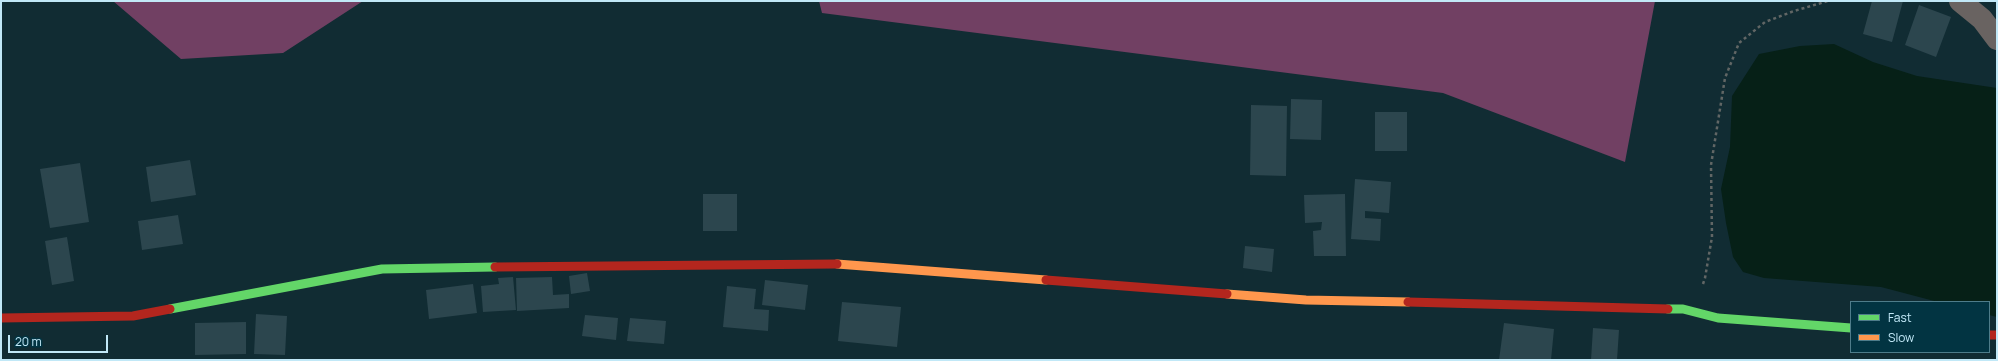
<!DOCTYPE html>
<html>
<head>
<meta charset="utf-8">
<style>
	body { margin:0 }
	#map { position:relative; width:1998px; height:361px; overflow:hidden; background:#112c33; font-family:Manrope,sans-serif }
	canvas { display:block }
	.frame { position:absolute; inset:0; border:2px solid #c1e8f7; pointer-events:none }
	.legend { position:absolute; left:1850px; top:301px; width:140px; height:52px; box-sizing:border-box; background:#023442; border:1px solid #4e7c8a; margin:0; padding:5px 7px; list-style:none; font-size:12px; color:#c1e8f7 }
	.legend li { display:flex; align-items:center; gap:8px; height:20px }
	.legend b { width:20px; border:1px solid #4e7c8a }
	.scale { position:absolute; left:8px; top:335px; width:100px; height:18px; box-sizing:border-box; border:2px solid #c1e8f7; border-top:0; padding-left:5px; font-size:12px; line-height:14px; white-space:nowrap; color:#c1e8f7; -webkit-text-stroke:3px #023442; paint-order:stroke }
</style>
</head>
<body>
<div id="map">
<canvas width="1998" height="361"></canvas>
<div class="frame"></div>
<ul class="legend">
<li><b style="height:5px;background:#63d668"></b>Fast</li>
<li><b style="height:5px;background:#ff974d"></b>Slow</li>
</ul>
<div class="scale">20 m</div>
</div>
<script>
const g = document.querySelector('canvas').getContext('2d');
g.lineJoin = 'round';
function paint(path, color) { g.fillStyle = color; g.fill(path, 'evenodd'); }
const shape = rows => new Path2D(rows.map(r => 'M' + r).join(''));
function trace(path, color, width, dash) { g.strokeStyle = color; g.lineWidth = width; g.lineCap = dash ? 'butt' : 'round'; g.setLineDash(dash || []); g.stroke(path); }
paint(shape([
	[113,1,363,1,283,53,181,59],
	[819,1,1655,1,1625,162,1443,93,822,13]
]), '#714063');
paint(shape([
	[1834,44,1873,62,1917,76,1997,88,1997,317,1989,315,1989,302,1938,302,1881,287,1764,278,1743,272,1733,257,1726,223,1721,189,1730,147,1732,96,1759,54,1800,46]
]), '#062017');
paint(shape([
	[1872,1,1903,1,1892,42,1863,34],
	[1919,5,1951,17,1936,57,1905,45],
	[1291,99,1322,100,1321,140,1290,139],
	[1251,105,1287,106,1286,176,1250,175],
	[1375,112,1407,112,1407,151,1375,151],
	[190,160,196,195,151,202,146,167],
	[80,163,89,222,50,228,40,169],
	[1355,179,1391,182,1389,213,1365,211,1365,218,1381,219,1380,241,1351,239],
	[703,194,737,194,737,231,703,231],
	[1345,194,1346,256,1314,256,1313,231,1321,230,1322,222,1305,223,1304,195],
	[178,215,183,244,142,250,138,221],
	[67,237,74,281,52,285,45,241],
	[1245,246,1274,249,1272,272,1243,268],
	[587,273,590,291,571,294,569,276],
	[513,277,516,310,483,312,481,286,499,284,498,278],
	[552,277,553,295,569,294,569,308,517,311,516,278],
	[765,280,808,285,805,310,762,305],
	[473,284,477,313,429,319,426,290],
	[727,286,756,289,754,309,769,310,768,331,723,327],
	[842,302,901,307,897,347,838,341],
	[256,314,287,316,285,355,254,354],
	[585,315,618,318,616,340,582,336],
	[630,318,666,321,664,344,627,341],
	[246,322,246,354,195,355,195,323],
	[1504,323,1554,329,1551,360,1499,360],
	[1593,328,1619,330,1617,360,1591,360]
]), '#2c464e');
trace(shape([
	[1703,284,1705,278,1712,237,1711,165,1725,78,1739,43,1765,22,1794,11,1828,1]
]), '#616665', 2.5, [3, 3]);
trace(shape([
	[1960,1,1982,19,1997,39]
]), '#696361', 22);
trace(shape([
	[170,309,382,269,495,267],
	[1668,309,1683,309,1718,318,1851,328]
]), '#63d668', 9);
trace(shape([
	[837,264,1046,280],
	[1227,294,1306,300,1408,302]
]), '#ff974d', 9);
trace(shape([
	[495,267,837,264],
	[1046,280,1227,294],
	[1408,302,1668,309],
	[1,318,133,316,170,309],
	[1989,335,1997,335]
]), '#b3261e', 9);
</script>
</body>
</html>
